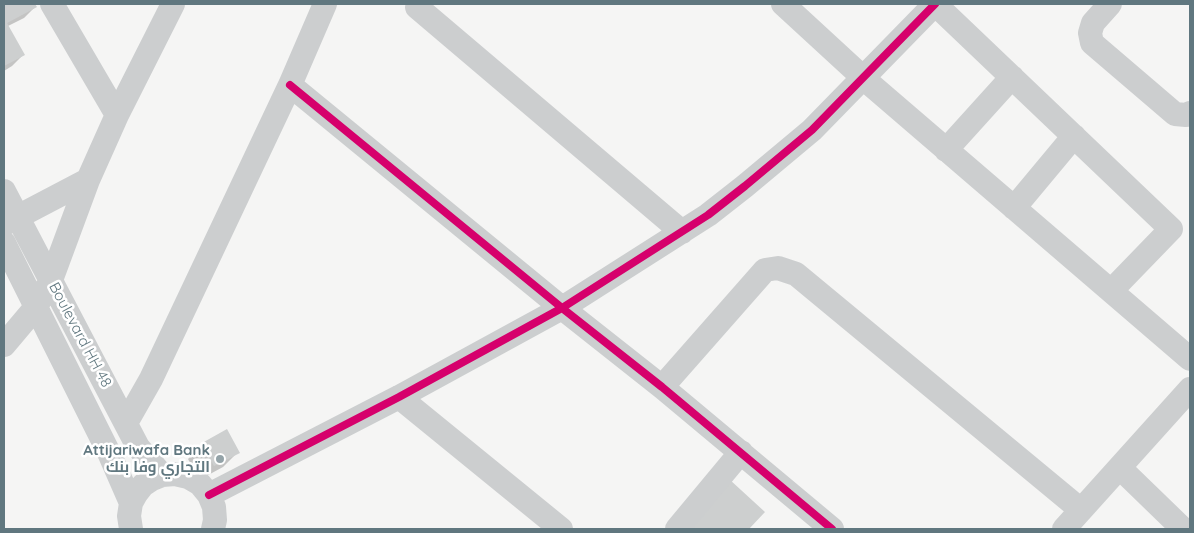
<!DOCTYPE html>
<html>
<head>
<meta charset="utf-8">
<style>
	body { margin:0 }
	#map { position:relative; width:1194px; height:533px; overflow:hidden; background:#f5f5f4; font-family:Quicksand,sans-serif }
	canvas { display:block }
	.frame { position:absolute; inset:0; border:5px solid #60777f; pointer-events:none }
</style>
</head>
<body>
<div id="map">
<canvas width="1194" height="533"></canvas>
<div class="frame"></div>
</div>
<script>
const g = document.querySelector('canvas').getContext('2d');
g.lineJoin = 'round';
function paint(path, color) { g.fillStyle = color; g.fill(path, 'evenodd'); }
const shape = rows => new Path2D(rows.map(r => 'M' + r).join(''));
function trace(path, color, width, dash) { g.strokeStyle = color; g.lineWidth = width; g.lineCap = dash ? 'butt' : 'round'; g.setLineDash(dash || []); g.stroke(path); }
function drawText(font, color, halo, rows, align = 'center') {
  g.font = font + ' Quicksand,Cairo,sans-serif'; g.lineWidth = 5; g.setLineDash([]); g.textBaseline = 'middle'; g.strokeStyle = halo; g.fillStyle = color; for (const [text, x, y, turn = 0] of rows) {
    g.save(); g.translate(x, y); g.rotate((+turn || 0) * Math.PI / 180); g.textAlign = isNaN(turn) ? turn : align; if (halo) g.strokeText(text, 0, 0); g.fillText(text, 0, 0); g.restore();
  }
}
paint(shape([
	[4,4,34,4,35,7,24,18,8,26,23,55,12,66,4,71],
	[203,444,238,452,223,467,199,480,188,459],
	[763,512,746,529,683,529]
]), '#0003');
paint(shape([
	[4,4,35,4,37,7,7,23,25,55,4,66],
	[227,429,240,453,214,466,202,443],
	[729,479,765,512,749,529,691,529]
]), '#cdcfcf');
trace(shape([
	[52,4,117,115],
	[783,4,870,84,1190,359],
	[935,4,1171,229,1111,291],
	[1110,4,1093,23,1090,33,1092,43,1175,114,1186,115,1190,113],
	[417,7,682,232],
	[290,85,562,308,662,387,832,529],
	[946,150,1012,77],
	[4,191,138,447,162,475],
	[1014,208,1074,136],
	[4,224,88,180],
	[4,243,110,455,131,503],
	[4,345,36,307,51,280,88,180,117,115,173,4],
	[662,387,765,270,778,268,796,274,1081,510],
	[399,397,561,529],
	[126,423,151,379,290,85,325,4],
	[1120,468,1183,529],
	[209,495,399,397,562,308,708,215,745,186,812,130,935,4],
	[131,529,129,516,131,503,136,494,143,485,152,479,162,475,175,474,188,477,200,484,209,495,214,507,215,520,213,529],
	[677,529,741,452],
	[1064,529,1190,389]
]), '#cccecf', 24);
trace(shape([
	[290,85,562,308,662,387,832,529],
	[209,495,399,397,562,308,708,215,745,186,812,130,935,4]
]), '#d6006c', 8);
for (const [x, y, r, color] of [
	[220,459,5,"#94a3a8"]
]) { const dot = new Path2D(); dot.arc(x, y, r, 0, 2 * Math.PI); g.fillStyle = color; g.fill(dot); trace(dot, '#fff', 2); }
drawText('15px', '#60777f', '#fff', [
	["Boulevard HH 48",80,335,62]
]);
drawText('bold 15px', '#60777f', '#fff', [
	["Attijariwafa Bank",210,450],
	["التجاري وفا بنك",210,467]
], 'right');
</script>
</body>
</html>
